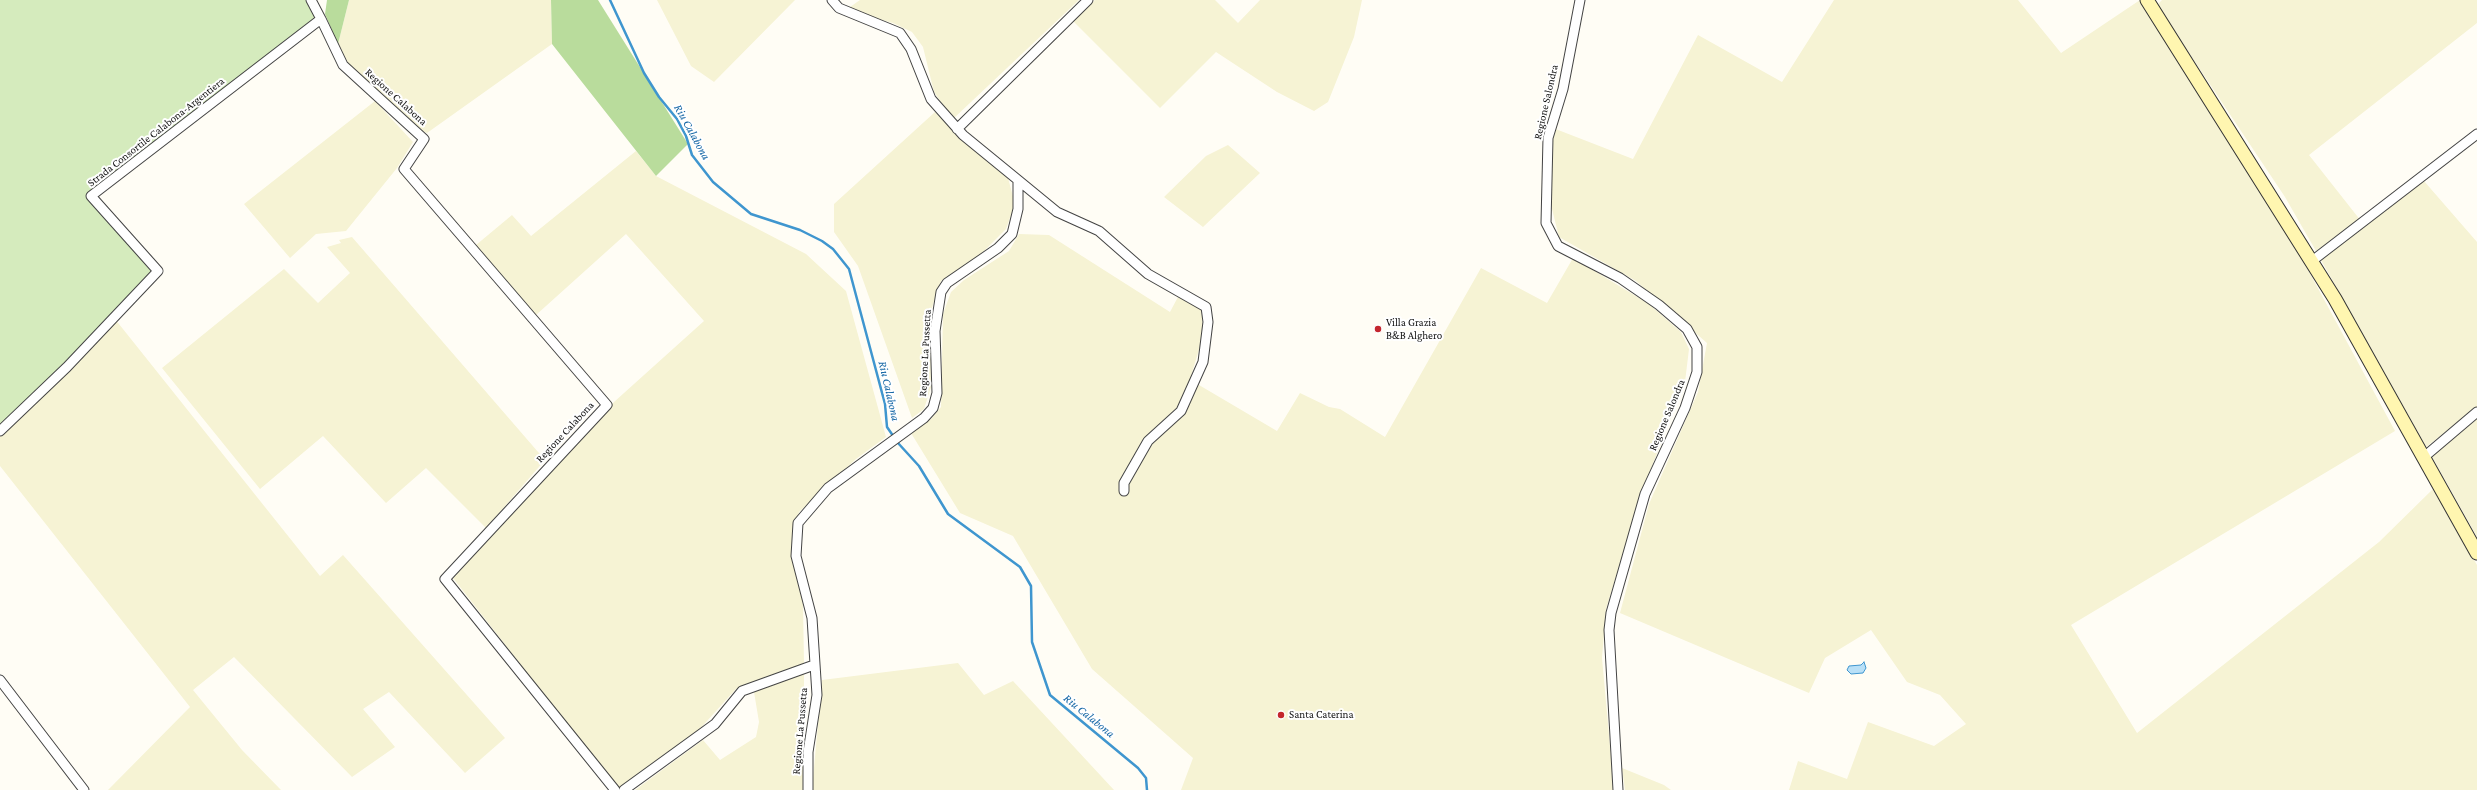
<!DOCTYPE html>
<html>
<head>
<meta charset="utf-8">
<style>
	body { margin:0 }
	canvas { display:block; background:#fffdf5 }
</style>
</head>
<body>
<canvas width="2477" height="790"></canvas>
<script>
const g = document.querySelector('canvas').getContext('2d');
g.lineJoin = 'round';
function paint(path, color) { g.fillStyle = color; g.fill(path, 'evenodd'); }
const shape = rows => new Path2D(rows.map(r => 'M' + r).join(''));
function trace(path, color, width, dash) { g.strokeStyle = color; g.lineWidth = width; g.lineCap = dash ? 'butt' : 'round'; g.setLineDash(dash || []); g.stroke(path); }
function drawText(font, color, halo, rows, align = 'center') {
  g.font = font + ' "Crimson Pro",serif'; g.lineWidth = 4; g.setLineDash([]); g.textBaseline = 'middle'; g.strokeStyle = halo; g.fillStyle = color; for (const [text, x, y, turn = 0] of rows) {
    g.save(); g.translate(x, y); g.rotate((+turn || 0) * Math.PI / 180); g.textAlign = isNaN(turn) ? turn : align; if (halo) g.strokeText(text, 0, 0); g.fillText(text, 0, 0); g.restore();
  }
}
paint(shape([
	[349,0,551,0,552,44,427,133,420,130,348,63,338,44],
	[657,0,795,0,714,82,691,66],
	[860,0,1079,0,953,119,934,92,923,47,912,32,893,23,854,12,850,7],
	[1095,0,1215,0,1238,23,1260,0,1362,0,1354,37,1328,102,1314,111,1277,92,1216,52,1160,108,1073,21],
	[1834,0,2018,0,2061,53,2140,0,2300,255,2395,431,2071,625,2137,733,2379,542,2433,489,2477,565,2477,790,1789,790,1798,761,1847,779,1868,722,1934,746,1966,724,1940,695,1907,682,1871,630,1825,658,1809,693,1620,613,1649,504,1698,392,1707,343,1636,281,1559,237,1551,205,1553,128,1633,159,1698,35,1782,82],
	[2162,0,2477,0,2477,23,2309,155,2361,221,2316,251,2285,197,2157,5],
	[375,101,413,142,397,168,346,231,316,234,290,258,244,204],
	[935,112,1008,178,1015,204,1006,229,980,255,941,281,930,313,931,387,924,409,912,418,858,266,834,232,834,204],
	[1228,145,1260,173,1203,227,1164,197,1206,156],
	[636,151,656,176,806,254,846,291,886,437,856,459,799,512,791,547,803,605,804,664,736,689,697,732,618,789,453,578,614,402,704,321,626,234,536,315,476,245,512,215,531,236],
	[2424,181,2477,242,2477,407,2426,447,2321,260],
	[1019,234,1049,235,1170,312,1179,295,1201,308,1204,333,1191,376,1199,385,1277,431,1300,393,1329,407,1340,409,1385,437,1481,268,1547,303,1573,258,1649,304,1681,332,1689,349,1685,382,1643,489,1606,609,1602,658,1614,790,1181,790,1193,758,1092,669,1013,536,960,513,911,433,931,419,941,407,943,314,951,292,964,280,1009,251],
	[352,237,545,460,486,528,426,468,386,503,323,436,260,489,162,368,284,269,318,303,350,273,327,247,341,243,339,240],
	[115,319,320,576,343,555,505,738,465,773,389,692,363,709,395,747,352,777,234,657,193,690,242,750,281,790,108,790,190,707,0,466,0,435],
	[2477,417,2477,537,2431,455],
	[958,663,984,695,1013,681,1114,790,812,790,822,680],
	[804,673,804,790,635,790,703,740,720,760,756,737,759,722,754,692],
	[1622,768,1664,785,1671,790,1625,790]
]), '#f6f3d4');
paint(shape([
	[0,0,308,0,318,18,91,195,156,271,0,428]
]), '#d5ebbd');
paint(shape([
	[327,0,349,0,338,44,325,14],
	[551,0,598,0,688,144,656,176,552,44]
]), '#b9dc9c');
const water = shape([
	[1864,662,1866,668,1863,673,1851,674,1847,670,1849,666,1861,665,1864,662]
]);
paint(water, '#b9e0f7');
trace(water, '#3f96cf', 1);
trace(shape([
	[610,0,644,73,659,97,677,119,686,136,692,155,713,182,751,214,800,230,822,241,833,249,849,269,885,404,887,427,898,443,919,466,948,514,1020,567,1031,586,1032,642,1050,695,1138,768,1146,778,1147,790]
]), '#3f96cf', 2.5);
const minor = shape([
	[1580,0,1563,89,1548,138,1546,223,1558,246,1620,278,1659,305,1687,329,1697,347,1697,372,1685,408,1645,494,1611,613,1609,630,1618,790],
	[321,19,343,65,424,139,404,169,607,405,445,579,615,790],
	[957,129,1088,0],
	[1018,180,1057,212,1099,231,1148,274,1206,307,1208,322,1203,362,1181,411,1148,441,1124,483,1124,491],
	[2312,261,2477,134],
	[0,431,67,367,158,271,91,196,321,19,311,0],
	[2424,457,2477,412],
	[0,680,84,790],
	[624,790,715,724,742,691,814,665],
	[808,790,808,752,817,695,812,618,796,556,798,523,828,488,924,418,933,408,937,393,935,331,941,292,947,283,998,248,1012,234,1018,209,1018,180,963,135,931,99,911,49,900,33,839,8,832,0]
]);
const secondary = shape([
	[2147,0,2335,299,2477,553]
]);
trace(minor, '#444', 11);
trace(secondary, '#333', 15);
trace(minor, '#fff', 9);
trace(secondary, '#fff6b0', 13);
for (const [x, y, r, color] of [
	[1378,329,4,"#c4262e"],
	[1281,715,4,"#c4262e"]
]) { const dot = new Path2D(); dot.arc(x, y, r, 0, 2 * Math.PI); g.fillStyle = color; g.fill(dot); trace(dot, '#fff', 1.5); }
drawText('11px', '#111', '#fff', [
	["Regione Calabona",396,97,42],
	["Regione Salondra",1546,102,-77],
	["Strada Consortile Calabona-Argentiera",156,132,-38],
	["Regione La Pussetta",925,353,-87],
	["Regione Salondra",1667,415,-67],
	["Regione Calabona",565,432,-47],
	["Regione La Pussetta",800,731,-85]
]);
drawText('11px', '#111', '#fff', [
	["Villa Grazia",1386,323],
	["B&B Alghero",1386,336],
	["Santa Caterina",1289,715]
], 'left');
drawText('italic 12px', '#1768a6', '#fff', [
	["Riu Calabona",692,132,61],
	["Riu Calabona",889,391,77],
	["Riu Calabona",1089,716,39]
]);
</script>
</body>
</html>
